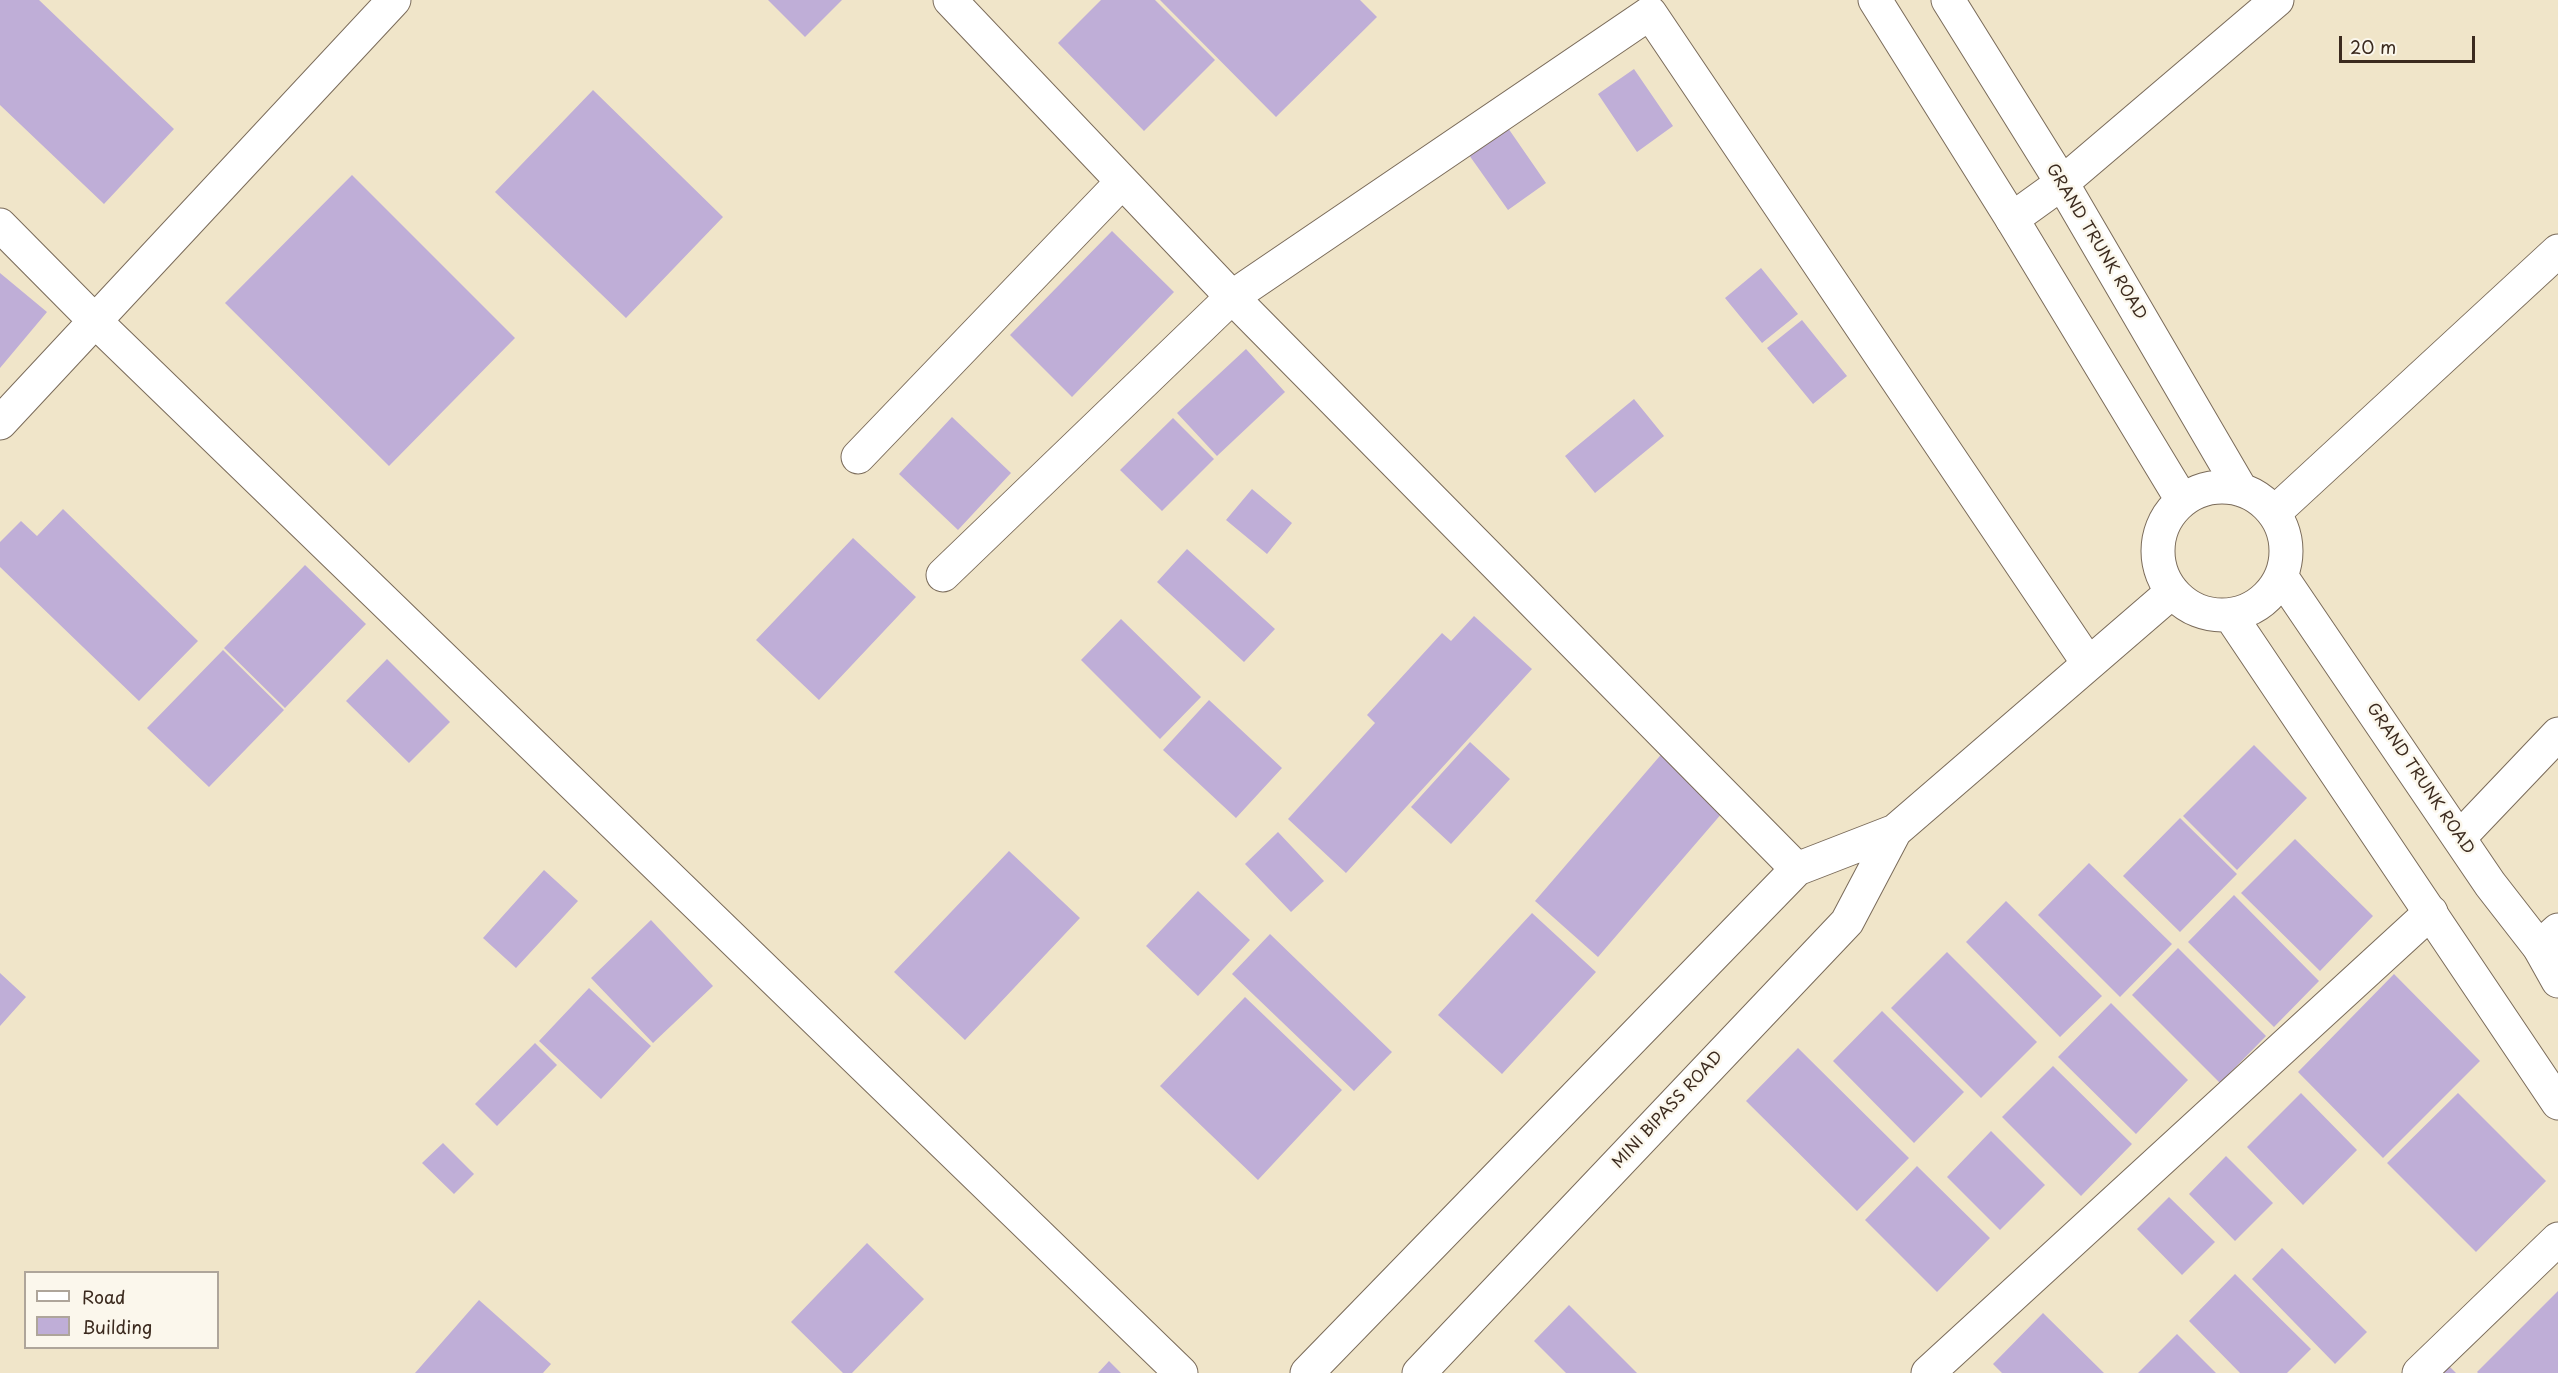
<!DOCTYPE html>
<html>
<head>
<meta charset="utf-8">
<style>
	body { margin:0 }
	#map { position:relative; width:2558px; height:1373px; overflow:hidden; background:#f0e5c9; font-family:"Playpen Sans",sans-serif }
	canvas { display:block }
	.legend { position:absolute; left:24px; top:1271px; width:195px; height:78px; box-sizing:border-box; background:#fbf7ec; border:2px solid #aea59a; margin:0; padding:8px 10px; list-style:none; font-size:18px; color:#3b2a1e }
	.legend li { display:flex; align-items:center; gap:12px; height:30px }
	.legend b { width:30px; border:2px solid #aea59a }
	.scale { position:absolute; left:2339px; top:36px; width:136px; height:27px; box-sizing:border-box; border:3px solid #3b2a1e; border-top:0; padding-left:8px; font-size:18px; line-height:21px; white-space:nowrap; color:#3b2a1e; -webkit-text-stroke:4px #fbf7ec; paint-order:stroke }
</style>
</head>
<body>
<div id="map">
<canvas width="2558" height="1373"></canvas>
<ul class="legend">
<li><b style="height:8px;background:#fff"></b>Road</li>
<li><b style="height:16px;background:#bfaed7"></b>Building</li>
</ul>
<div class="scale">20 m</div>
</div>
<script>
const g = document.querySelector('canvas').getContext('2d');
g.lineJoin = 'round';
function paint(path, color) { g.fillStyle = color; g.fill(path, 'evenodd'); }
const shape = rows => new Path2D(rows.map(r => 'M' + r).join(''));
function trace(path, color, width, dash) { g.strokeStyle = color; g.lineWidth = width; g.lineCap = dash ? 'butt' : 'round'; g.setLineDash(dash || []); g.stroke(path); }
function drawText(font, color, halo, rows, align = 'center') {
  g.font = font + ' "Playpen Sans",sans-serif'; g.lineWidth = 5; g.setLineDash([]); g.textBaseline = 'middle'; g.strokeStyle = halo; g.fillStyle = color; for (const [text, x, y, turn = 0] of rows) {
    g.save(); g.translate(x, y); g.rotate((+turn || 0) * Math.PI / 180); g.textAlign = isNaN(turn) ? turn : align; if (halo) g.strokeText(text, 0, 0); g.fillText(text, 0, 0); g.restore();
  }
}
paint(shape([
	[0,0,39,0,174,129,104,204,0,105],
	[768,0,842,0,805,37],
	[1101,0,1155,0,1215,60,1144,131,1058,43],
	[1160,0,1360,0,1377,17,1276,117],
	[1634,69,1673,126,1637,152,1598,94],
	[593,90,723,217,626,318,495,192],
	[1508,128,1546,183,1508,210,1469,155],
	[352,175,515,338,389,466,225,303],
	[1112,231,1174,292,1072,397,1010,335],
	[1761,268,1798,314,1762,343,1725,298],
	[0,273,47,312,0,368],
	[1802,320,1847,376,1813,404,1767,348],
	[1246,349,1285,392,1217,456,1177,413],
	[1634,399,1664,436,1595,493,1565,456],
	[952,417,1011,473,958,530,899,474],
	[1173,418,1214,459,1162,511,1120,470],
	[1252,489,1292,523,1267,554,1226,520],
	[63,509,198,641,139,701,0,567,0,542,21,521,37,536],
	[853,538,916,597,819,700,756,640],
	[1187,549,1275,629,1244,662,1157,582],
	[305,565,366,624,285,708,224,648],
	[1474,616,1532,669,1346,873,1288,819,1375,723,1367,715,1442,633,1451,641],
	[1121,619,1201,697,1160,739,1081,660],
	[223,650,284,710,209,787,147,728],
	[387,659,450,722,409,763,346,701],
	[1209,700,1282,768,1236,818,1163,750],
	[1470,742,1510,779,1451,844,1411,807],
	[2254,745,2307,798,2237,870,2183,816],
	[1665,750,1729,805,1598,957,1535,901],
	[2180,818,2237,874,2180,932,2123,876],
	[1278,832,1324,881,1291,912,1245,864],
	[2295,839,2373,916,2320,971,2241,893],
	[1009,851,1080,918,965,1040,894,972],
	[2089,863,2172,944,2120,997,2038,915],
	[544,870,578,901,516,968,483,938],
	[1198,891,1250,940,1198,996,1146,946],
	[2234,895,2319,981,2274,1027,2188,942],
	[2006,901,2102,996,2060,1037,1966,942],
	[1532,913,1596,972,1502,1074,1438,1015],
	[651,920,713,986,653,1043,591,978],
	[1270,934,1392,1052,1354,1091,1232,974],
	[2178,948,2266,1036,2220,1083,2132,995],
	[1947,952,2037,1042,1981,1098,1891,1008],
	[0,973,26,997,0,1026],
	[2394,974,2480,1061,2383,1158,2298,1072],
	[589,988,651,1046,601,1099,539,1041],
	[1245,997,1342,1090,1258,1180,1160,1086],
	[2111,1003,2188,1080,2136,1134,2058,1057],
	[1882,1011,1964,1092,1914,1143,1833,1061],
	[535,1043,557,1065,497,1126,475,1104],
	[1798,1048,1909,1158,1857,1211,1746,1101],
	[2053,1066,2132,1144,2081,1196,2002,1117],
	[2301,1093,2357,1150,2303,1205,2247,1147],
	[2458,1093,2546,1181,2476,1252,2387,1163],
	[1991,1131,2045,1185,2000,1230,1947,1177],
	[443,1143,474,1174,454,1194,422,1163],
	[2226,1156,2273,1203,2235,1241,2189,1194],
	[1917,1166,1990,1238,1937,1292,1865,1220],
	[2169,1197,2215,1242,2182,1275,2137,1229],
	[867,1243,924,1299,852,1373,843,1373,791,1322],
	[2282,1248,2367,1332,2335,1364,2252,1279],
	[2235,1274,2311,1349,2287,1373,2240,1373,2189,1321],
	[2558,1291,2558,1373,2478,1373,2477,1372],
	[479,1300,551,1364,543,1373,415,1373],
	[1569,1305,1637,1373,1566,1373,1534,1341],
	[2043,1313,2104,1373,2002,1373,1993,1364],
	[2177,1334,2216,1373,2138,1373],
	[1109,1361,1121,1373,1098,1373],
	[2448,1365,2456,1373,2439,1373]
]), '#bfaed7');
const minor = shape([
	[950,0,1232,297,1797,869],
	[0,225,94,320,1181,1373],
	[0,423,394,0],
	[858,457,1122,182],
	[2274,513,2558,251],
	[943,575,1232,297,1650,13,2088,663],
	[2460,837,2558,734],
	[2539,947,2558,930],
	[1928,1373,2431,912],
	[2419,1373,2558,1239]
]);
const tertiary = shape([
	[2012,219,2062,183,2277,0],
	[1307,1373,1797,869,1895,831,2172,592],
	[1419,1373,1847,922,1895,831]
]);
const secondary = shape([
	[1875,0,2012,219,2182,500],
	[1948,0,2062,183,2240,488],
	'2158 551a64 64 0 1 1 128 0a64 64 0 1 1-128 0Z',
	[2281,576,2490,884,2539,947,2558,981],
	[2230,615,2558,1103]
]);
trace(minor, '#7a6b5a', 35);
trace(tertiary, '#7a6b5a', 35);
trace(secondary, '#7a6b5a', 35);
trace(minor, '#fff', 33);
trace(tertiary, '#fff', 33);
trace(secondary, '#fff', 33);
drawText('16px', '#3b2a1e', '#fbf7ec', [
	["GRAND TRUNK ROAD",2096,242,59],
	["GRAND TRUNK ROAD",2420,779,56],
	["MINI BIPASS ROAD",1668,1110,-47]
]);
</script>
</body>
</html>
